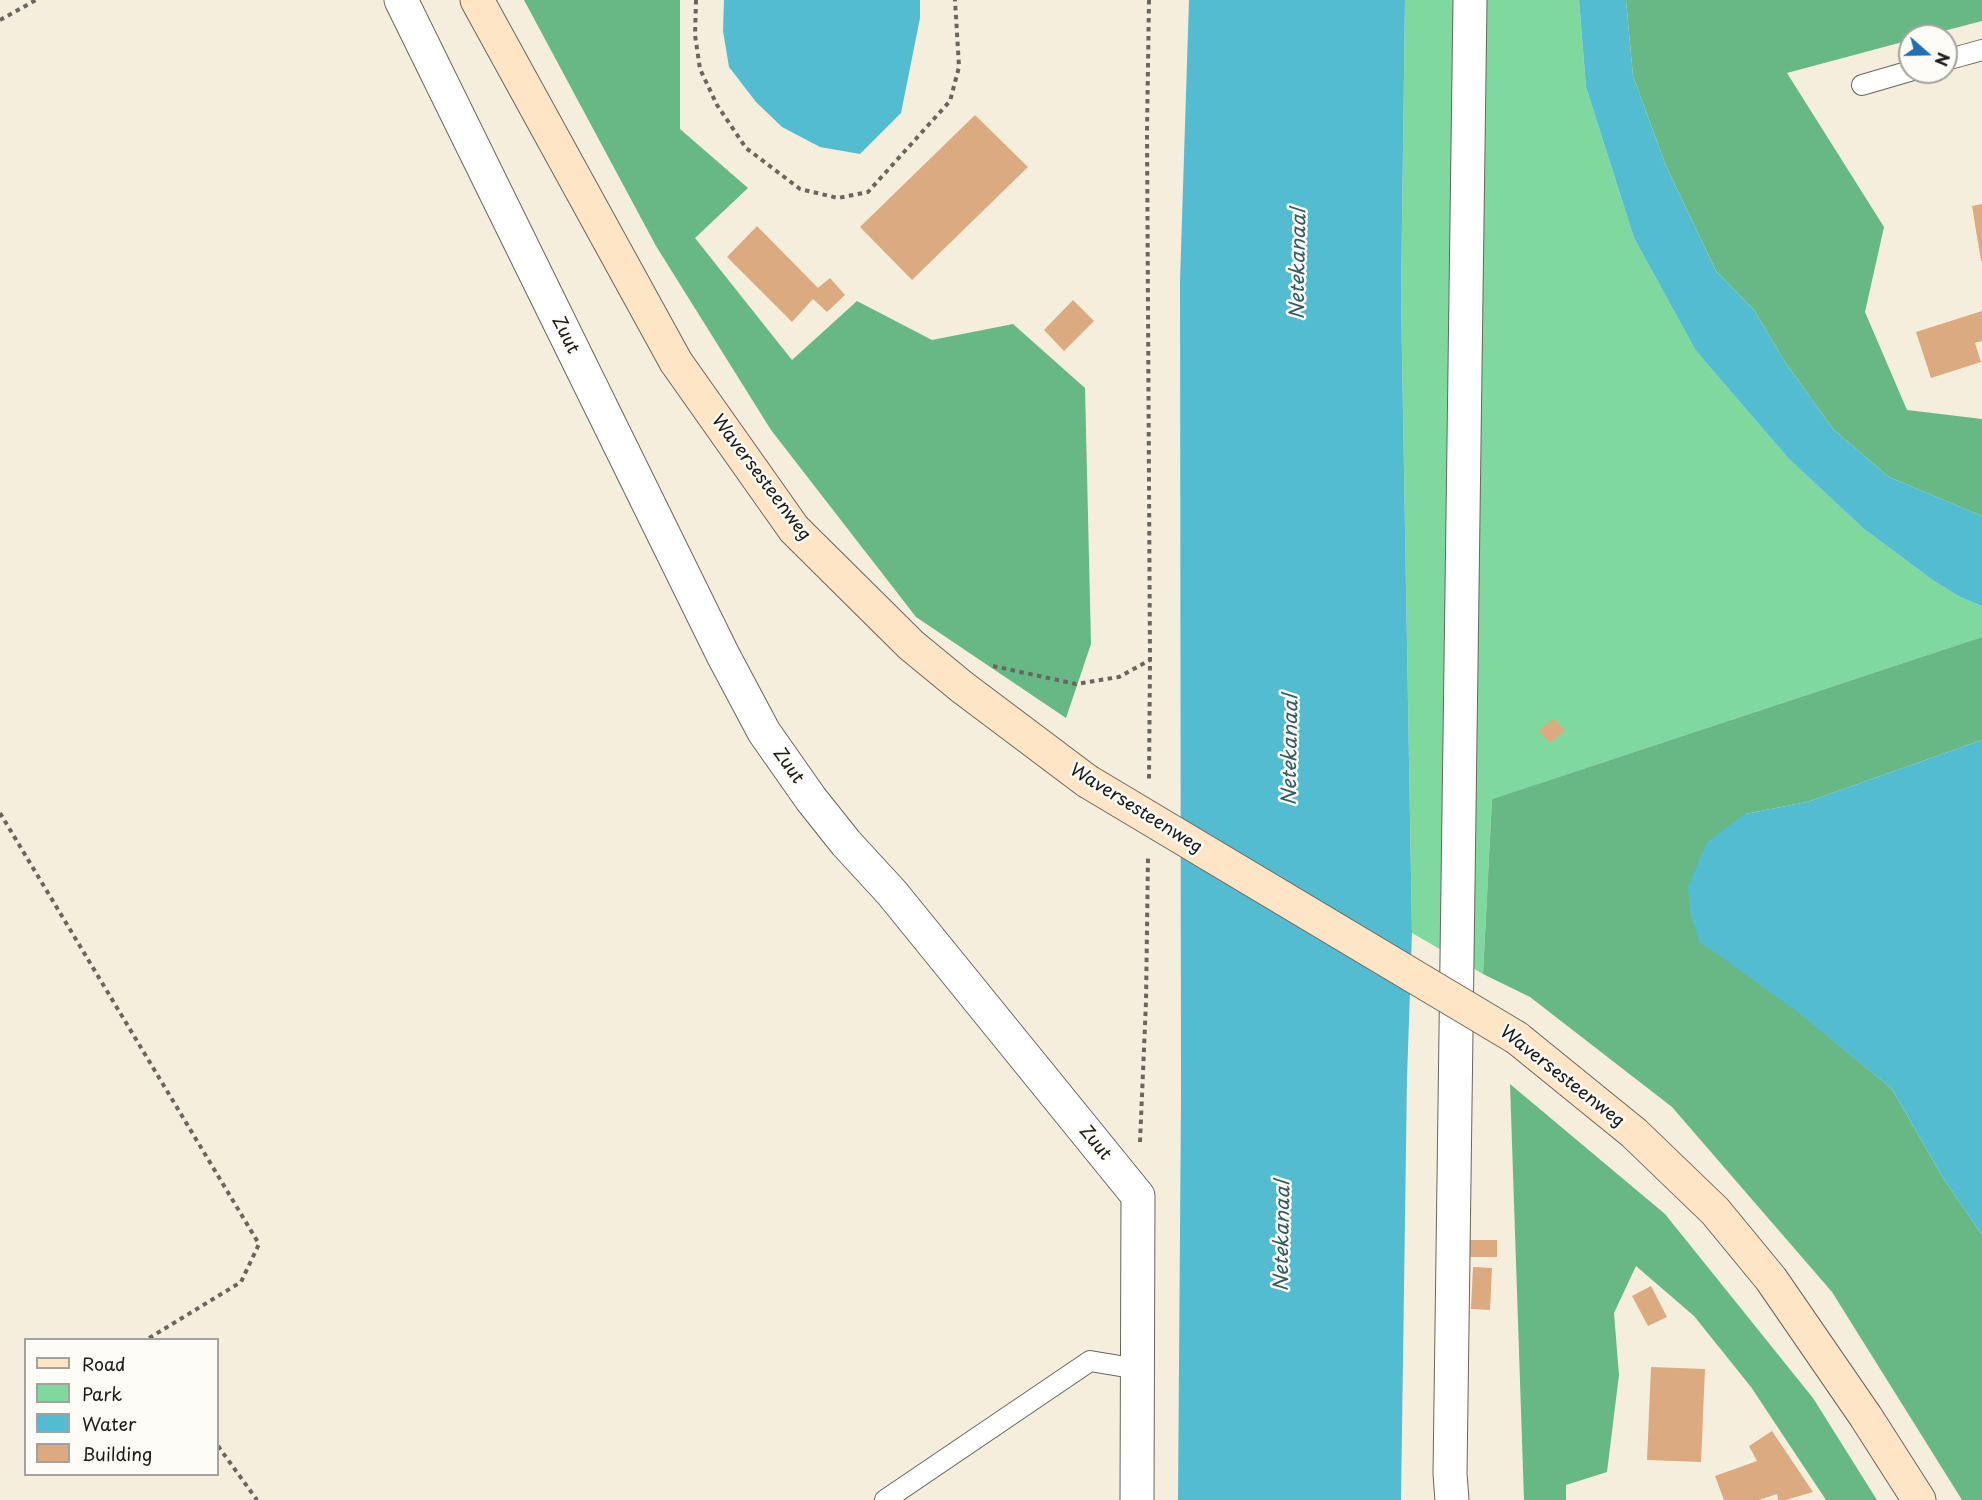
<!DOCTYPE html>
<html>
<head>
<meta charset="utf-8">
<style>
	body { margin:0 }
	#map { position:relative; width:1982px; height:1500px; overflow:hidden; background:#f6eedc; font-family:"Playpen Sans",sans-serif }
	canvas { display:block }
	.legend { position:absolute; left:24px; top:1338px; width:195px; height:138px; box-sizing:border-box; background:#fdfcf7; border:2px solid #a3a29f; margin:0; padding:8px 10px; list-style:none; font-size:18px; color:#1c1c1c }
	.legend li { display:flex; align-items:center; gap:12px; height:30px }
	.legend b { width:30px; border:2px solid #a3a29f }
	.north { position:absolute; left:1898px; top:24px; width:60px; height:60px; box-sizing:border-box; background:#fdfcf7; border:2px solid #a3a29f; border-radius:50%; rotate:110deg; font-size:16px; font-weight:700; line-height:24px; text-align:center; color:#1c1c1c }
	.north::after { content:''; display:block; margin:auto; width:21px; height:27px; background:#1f6fb2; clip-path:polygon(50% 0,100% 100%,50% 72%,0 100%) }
</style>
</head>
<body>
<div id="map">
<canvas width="1982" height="1500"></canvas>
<ul class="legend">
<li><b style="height:8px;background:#fde5c5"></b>Road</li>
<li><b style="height:16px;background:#7fd89e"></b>Park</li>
<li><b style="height:16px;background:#54bcd1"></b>Water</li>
<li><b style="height:16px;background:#dbaa81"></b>Building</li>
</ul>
<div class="north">N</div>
</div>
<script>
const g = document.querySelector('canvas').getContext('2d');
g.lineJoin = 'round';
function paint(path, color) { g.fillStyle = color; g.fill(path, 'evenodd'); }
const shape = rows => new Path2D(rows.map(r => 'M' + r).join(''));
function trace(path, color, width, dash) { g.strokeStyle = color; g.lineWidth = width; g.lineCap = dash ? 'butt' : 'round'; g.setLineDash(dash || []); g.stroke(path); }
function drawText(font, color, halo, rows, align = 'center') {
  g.font = font + ' "Playpen Sans",sans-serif'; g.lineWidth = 5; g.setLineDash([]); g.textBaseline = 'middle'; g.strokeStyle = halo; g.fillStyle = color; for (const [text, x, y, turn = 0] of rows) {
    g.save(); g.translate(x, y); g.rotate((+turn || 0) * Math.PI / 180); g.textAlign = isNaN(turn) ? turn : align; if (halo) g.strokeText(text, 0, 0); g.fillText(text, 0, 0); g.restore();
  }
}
paint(shape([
	[1405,0,1579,0,1586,87,1634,238,1696,351,1789,459,1864,529,1934,581,1960,597,1982,606,1982,637,1492,799,1483,974,1412,933,1401,297]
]), '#7fd89e');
paint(shape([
	[524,0,680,0,680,129,748,188,695,238,792,360,857,301,932,340,1013,324,1085,388,1091,644,1066,718,916,617,771,430,656,246],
	[1626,0,1982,0,1982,21,1924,36,1910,36,1910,40,1787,73,1884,227,1865,312,1907,410,1982,419,1982,516,1889,477,1833,429,1785,362,1754,310,1716,271,1666,166,1633,76],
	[1982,637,1982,740,1807,802,1745,814,1800,1013,1892,1089,1943,1178,1982,1235,1982,1500,1962,1500,1832,1292,1672,1107,1530,997,1483,974,1492,799],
	[1510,1084,1665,1214,1813,1398,1877,1500,1826,1500,1751,1387,1694,1316,1636,1266,1614,1313,1619,1375,1607,1472,1566,1485,1566,1500,1524,1500]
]), '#67b885');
paint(shape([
	[724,0,920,0,920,18,901,113,860,154,820,147,782,127,756,102,729,67,723,31],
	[1189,0,1405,0,1401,297,1412,933,1407,1078,1401,1500,1178,1500,1181,1096,1180,281],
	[1579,0,1626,0,1633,76,1666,166,1716,271,1754,310,1785,362,1833,429,1889,477,1982,516,1982,606,1960,597,1934,581,1864,529,1789,459,1696,351,1634,238,1586,87],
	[1982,740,1982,1235,1943,1178,1892,1089,1799,1013,1699,941,1690,912,1688,887,1707,842,1745,814,1807,802]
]), '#54bcd1');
paint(shape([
	[975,115,1028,167,912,280,860,227],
	[1982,204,1982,261,1981,261,1972,206],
	[757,226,818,288,830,278,845,295,827,312,813,299,792,322,727,257],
	[1073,300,1094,321,1064,351,1044,330],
	[1982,311,1982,341,1975,343,1981,362,1931,378,1916,332],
	[1554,718,1565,731,1550,743,1539,731],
	[1470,1240,1497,1240,1497,1257,1470,1257],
	[1473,1267,1492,1268,1490,1310,1471,1309],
	[1651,1286,1667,1317,1648,1326,1632,1296],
	[1651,1367,1705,1369,1701,1462,1647,1460],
	[1772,1431,1813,1492,1786,1500,1778,1500,1777,1494,1759,1500,1724,1500,1715,1476,1757,1461,1749,1446]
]), '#dbaa81');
const service = shape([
	[1946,60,1982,50],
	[1862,85,1910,71],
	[885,1500,1090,1361,1138,1369]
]);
const minor = shape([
	[401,0,723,655,764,732,811,799,846,843,892,893,1138,1196,1137,1500],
	[1452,1500,1450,1474,1470,0]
]);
const secondary = shape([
	[477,0,676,362,794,529,911,645,962,687,1087,781],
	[1517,1038,1634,1133,1715,1211,1771,1279,1866,1417,1919,1500]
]);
trace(service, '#68665f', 22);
trace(minor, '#68665f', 35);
trace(secondary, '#68665f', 35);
trace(shape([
	[696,0,695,35,700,69,717,105,746,148,800,189,838,198,868,192,950,101,959,67,955,0],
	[1149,0,1147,131,1150,660,1149,779],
	[0,20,36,0],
	[993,666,1076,684,1119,677,1150,660],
	[0,813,259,1244,241,1282,146,1340],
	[1140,1142,1146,1002,1148,856],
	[218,1446,257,1500]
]), '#68665f', 4, [4.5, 4.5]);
trace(service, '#fff', 20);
trace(minor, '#fff', 33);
trace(secondary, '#fde5c5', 33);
const secondaryBridge = shape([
	[1087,781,1517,1038]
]);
trace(secondaryBridge, '#68665f', 35, []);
trace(secondaryBridge, '#fde5c5', 33);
drawText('18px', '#1c1c1c', '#fdfcf7', [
	["Zuut",565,335,64],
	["Waversesteenweg",761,478,53],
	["Zuut",788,766,55],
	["Waversesteenweg",1136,809,32],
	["Waversesteenweg",1562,1077,38],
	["Zuut",1095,1143,51]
]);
drawText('italic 20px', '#325c64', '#fdfcf7', [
	["Netekanaal",1299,264,-89],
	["Netekanaal",1291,750,-89],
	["Netekanaal",1283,1236,-89]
]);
</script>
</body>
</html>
